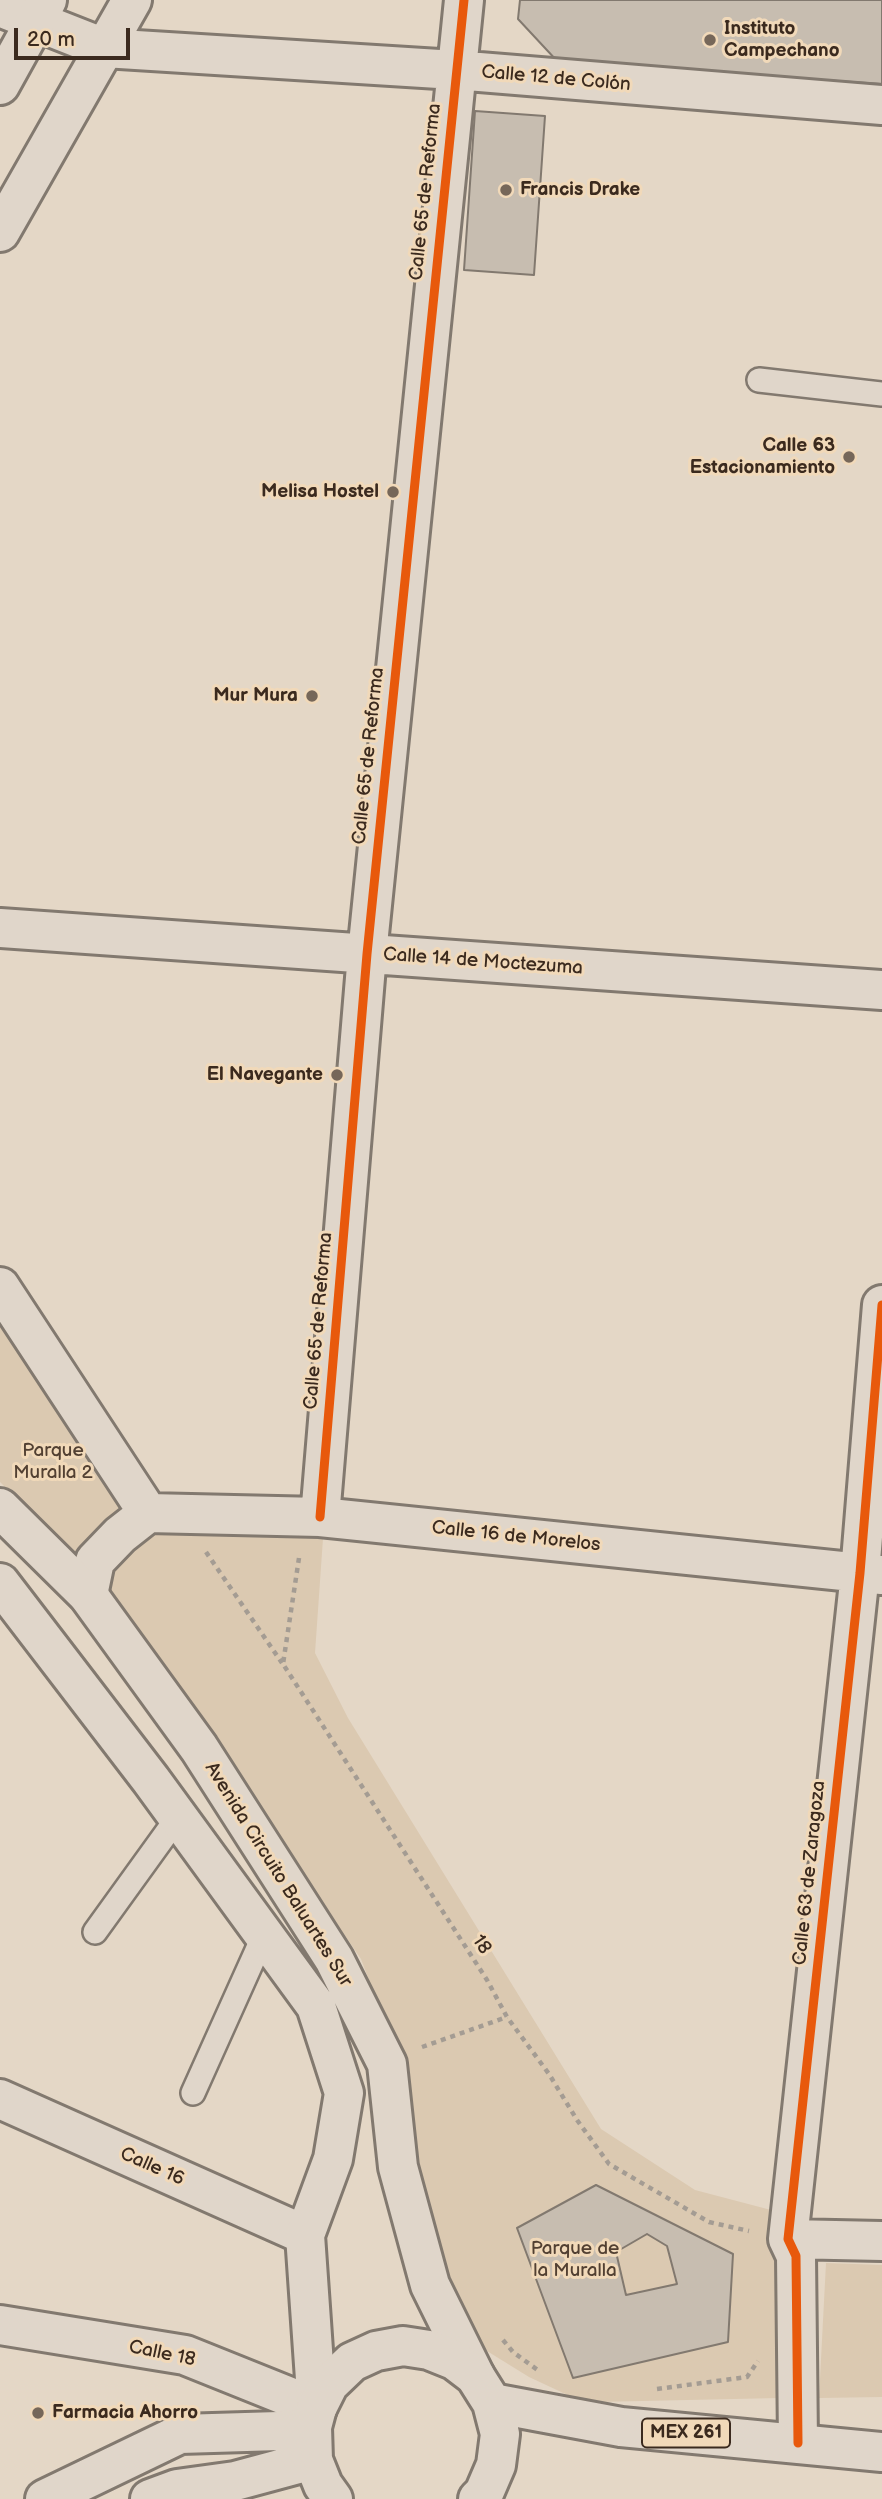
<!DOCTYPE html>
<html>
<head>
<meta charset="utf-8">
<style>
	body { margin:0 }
	#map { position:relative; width:882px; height:2499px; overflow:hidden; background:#e4d7c6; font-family:"Balsamiq Sans",sans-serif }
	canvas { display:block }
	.scale { position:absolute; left:14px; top:28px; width:116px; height:32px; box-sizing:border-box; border:4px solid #3b2a1e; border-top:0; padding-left:9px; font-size:21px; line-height:24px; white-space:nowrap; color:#3b2a1e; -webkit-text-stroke:5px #f1d9b9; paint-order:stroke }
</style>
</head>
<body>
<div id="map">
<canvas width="882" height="2499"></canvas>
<div class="scale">20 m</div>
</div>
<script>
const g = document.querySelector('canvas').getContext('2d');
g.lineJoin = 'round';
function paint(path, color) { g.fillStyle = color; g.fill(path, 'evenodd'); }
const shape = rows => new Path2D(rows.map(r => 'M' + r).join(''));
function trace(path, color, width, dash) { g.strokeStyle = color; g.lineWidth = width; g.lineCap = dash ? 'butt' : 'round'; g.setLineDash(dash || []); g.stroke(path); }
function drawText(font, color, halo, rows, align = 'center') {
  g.font = font + ' "Balsamiq Sans",sans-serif'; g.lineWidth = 6; g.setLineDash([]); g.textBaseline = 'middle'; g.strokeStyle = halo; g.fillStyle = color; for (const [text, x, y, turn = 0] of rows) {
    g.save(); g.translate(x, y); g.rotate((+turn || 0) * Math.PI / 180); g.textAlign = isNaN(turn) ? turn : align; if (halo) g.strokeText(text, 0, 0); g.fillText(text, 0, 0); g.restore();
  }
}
paint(shape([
	[0,1283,148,1513,82,1564,0,1482],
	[324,1524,315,1653,348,1718,601,2129,695,2190,790,2215,779,2398,596,2402,574,2398,529,2377,487,2351,457,2314,416,2200,398,2057,361,1959,99,1579,140,1530],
	[826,2263,882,2265,882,2397,819,2398]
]), '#dbc9b1');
const building = shape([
	[520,0,882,0,882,84,558,62,518,19,520,0],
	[475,111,545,116,534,275,464,270,475,111],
	[596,2185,733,2254,728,2342,573,2378,517,2228,596,2185],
	[647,2234,667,2246,677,2284,626,2295,616,2252,647,2234]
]);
paint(building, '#c7bdb0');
trace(building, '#82796f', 2);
const lane = shape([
	[759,380,882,394],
	[95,1932,178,1817],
	[193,2093,264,1935]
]);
const street = shape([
	[0,7,104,48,455,70,882,105],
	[0,928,882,990],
	[0,1287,148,1513,120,1535,95,1561,88,1595],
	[148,1513,320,1517,882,1575],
	[320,1517,367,954,464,0],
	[0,2099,305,2235],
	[788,2239,882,2241],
	[0,2325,185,2355,317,2408],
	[798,2443,796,2256,788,2239,860,1573,882,1305]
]);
const secondary = shape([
	[0,85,47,0],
	[0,232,132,0],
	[0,1508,88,1595,199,1748,334,1959,387,2064,398,2167,430,2285,475,2376],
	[0,1583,151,1780,316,2006,344,2093,333,2159,305,2235,317,2408]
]);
const primary = shape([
	[492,2403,621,2427,882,2452],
	[45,2499,180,2434,279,2431,312,2427],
	[150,2499,177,2489,235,2481,313,2460],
	[333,2499,323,2485,313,2460,312,2427,317,2408,329,2384,352,2362,376,2351,403,2346,429,2350,454,2360,475,2376,492,2403,500,2434,496,2465,484,2493,478,2499]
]);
trace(lane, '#82796f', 28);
trace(street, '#82796f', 44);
trace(secondary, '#82796f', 44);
trace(primary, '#82796f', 44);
trace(shape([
	[206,1552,282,1663],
	[299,1558,283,1664,487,1980,507,2017,549,2074,577,2120,609,2164,709,2222,749,2231],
	[422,2047,507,2017],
	[503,2340,513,2352,539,2371],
	[657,2389,747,2377,758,2361]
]), '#a49c93', 4.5, [5, 5]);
trace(lane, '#e0d6ca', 23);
trace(street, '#e0d6ca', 38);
trace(secondary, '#e0d6ca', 38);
trace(primary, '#e0d6ca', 38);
trace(shape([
	[320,1517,367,954,464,0],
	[798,2443,796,2256,788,2239,860,1573,882,1305]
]), '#e8590c', 9);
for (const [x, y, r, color] of [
	[710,40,7,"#766759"],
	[506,190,7,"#766759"],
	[849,457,7,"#766759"],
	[393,492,7,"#766759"],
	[312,696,7,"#766759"],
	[337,1075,7,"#766759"],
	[38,2413,7,"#766759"]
]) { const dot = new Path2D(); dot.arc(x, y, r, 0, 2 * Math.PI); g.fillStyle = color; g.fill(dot); trace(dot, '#f1d9b9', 2.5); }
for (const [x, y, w] of [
	[686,2433,88]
]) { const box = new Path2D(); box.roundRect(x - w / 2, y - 14.5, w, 29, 5); g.fillStyle = '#f1d9b9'; g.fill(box); trace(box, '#3b2a1e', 2); }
drawText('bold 18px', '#3b2a1e', null, [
	["MEX 261",686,2433]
]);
drawText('bold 19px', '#3b2a1e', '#f1d9b9', [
	["Instituto",724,29,"left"],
	["Campechano",724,51,"left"],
	["Francis Drake",520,190,"left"],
	["Calle 63",835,446],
	["Estacionamiento",835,468],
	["Melisa Hostel",379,492],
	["Mur Mura",298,696],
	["El Navegante",323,1075],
	["Farmacia Ahorro",52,2413,"left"]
], 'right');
drawText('19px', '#3b2a1e', '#f1d9b9', [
	["Calle 12 de Colón",556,79,5],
	["Calle 65 de Reforma",426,192,-84],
	["Calle 65 de Reforma",369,756,-84],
	["Calle 14 de Moctezuma",483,962,4],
	["Calle 65 de Reforma",319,1321,-85],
	["Calle 16 de Morelos",516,1537,6],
	["Calle 63 de Zaragoza",810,1873,-84],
	["Avenida Circuito Baluartes Sur",278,1875,58],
	["18",481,1945,57],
	["Calle 16",152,2167,24],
	["Calle 18",162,2354,12]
]);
drawText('19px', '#524032', '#f1d9b9', [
	["Parque",53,1451],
	["Muralla 2",53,1473],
	["Parque de",575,2249],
	["la Muralla",575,2271]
]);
</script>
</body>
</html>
